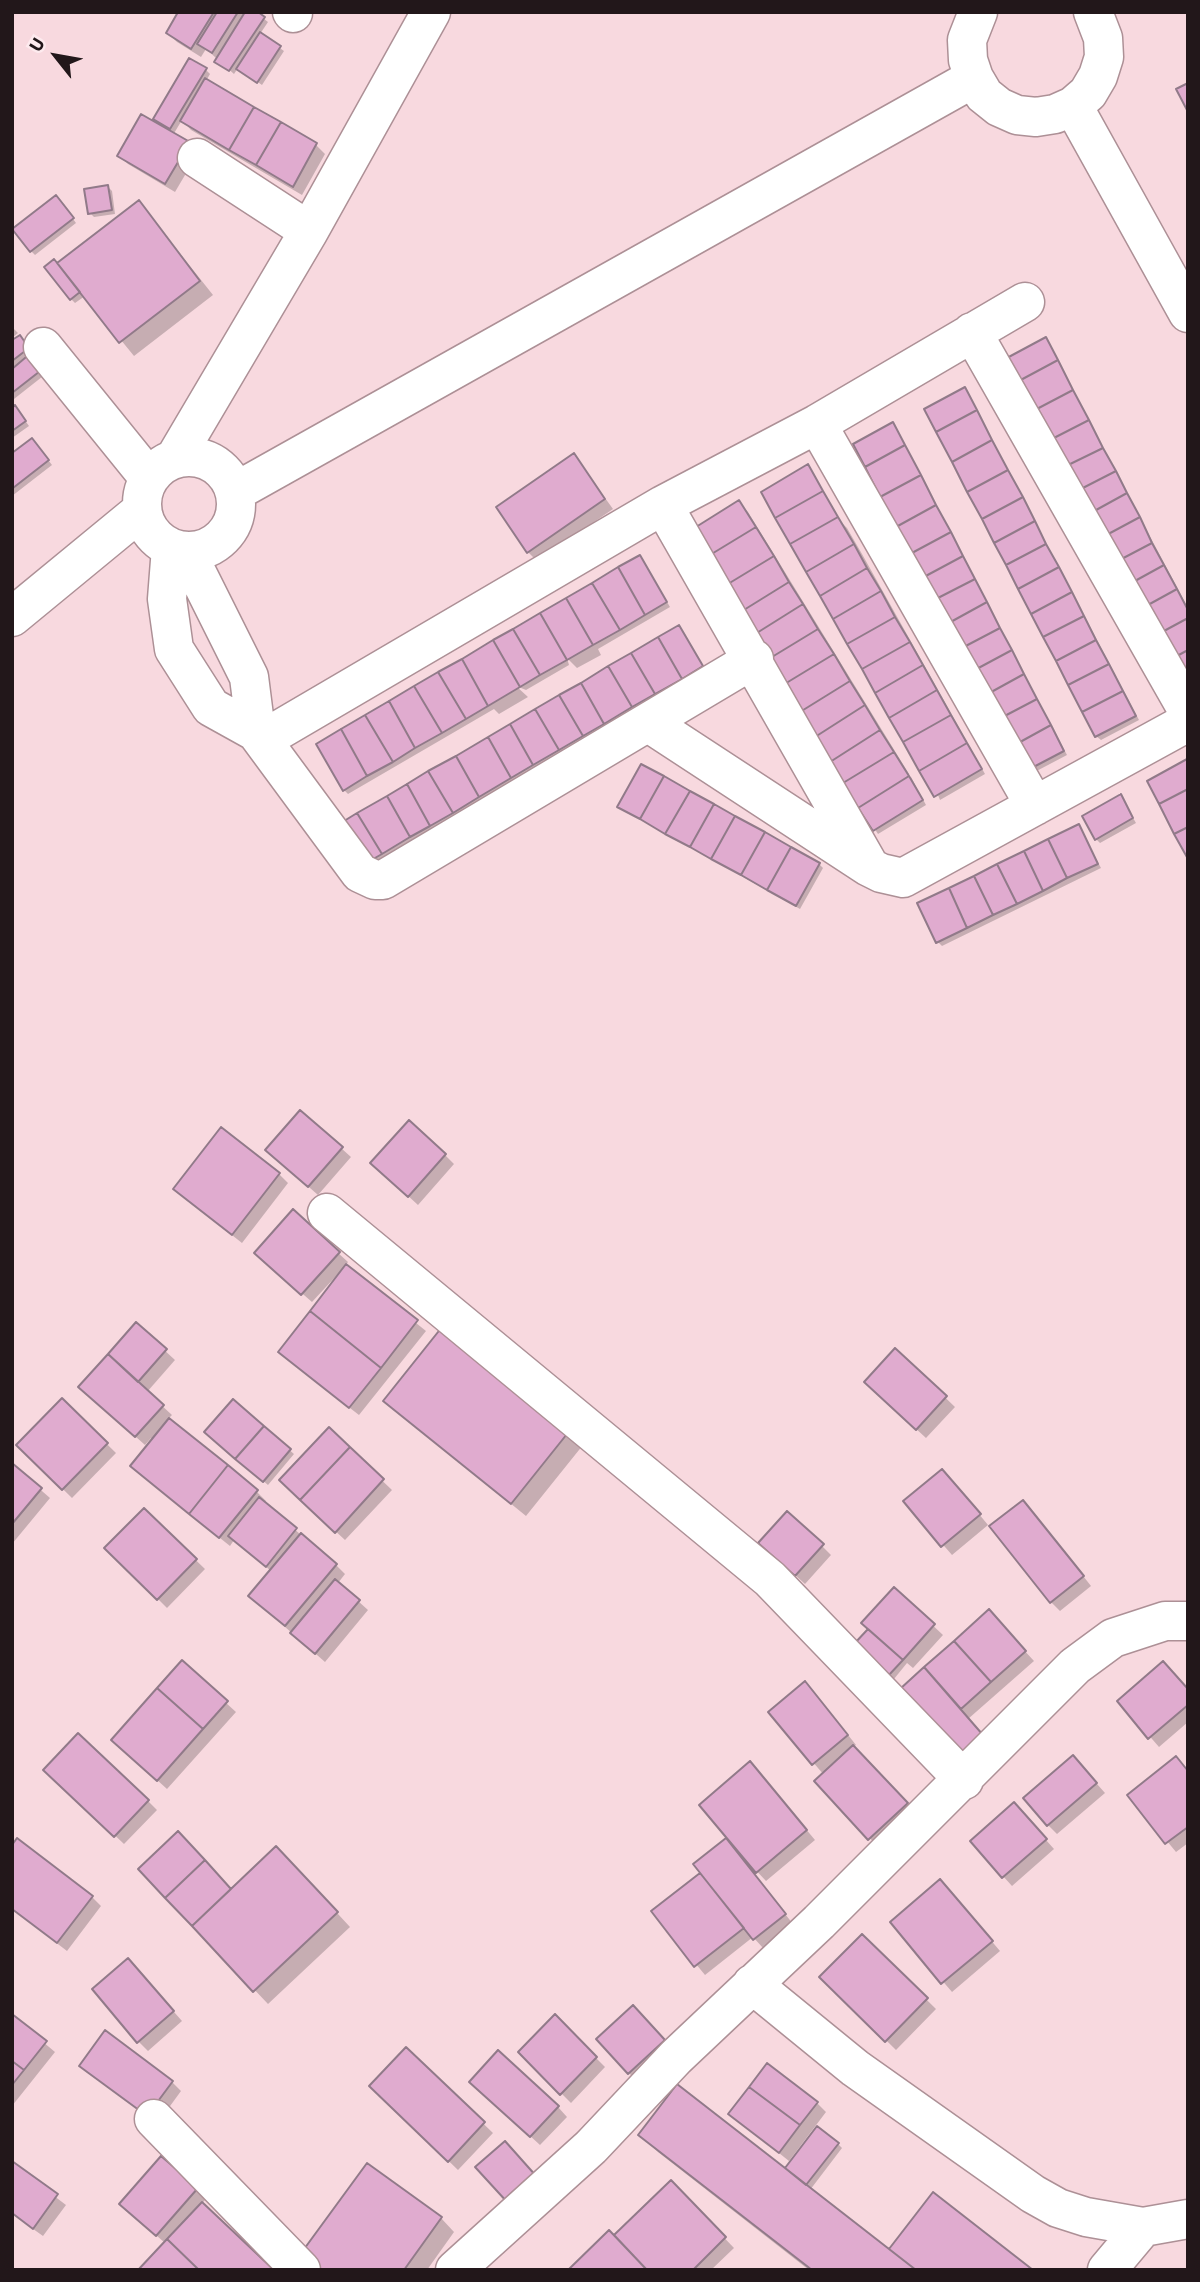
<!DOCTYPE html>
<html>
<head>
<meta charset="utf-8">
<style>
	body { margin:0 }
	#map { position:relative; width:1200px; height:2282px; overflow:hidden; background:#f8d9df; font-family:"Source Sans 3",sans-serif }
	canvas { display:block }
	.frame { position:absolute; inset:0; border:14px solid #22171a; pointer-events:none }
	.north { position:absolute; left:21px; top:21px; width:70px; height:70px; -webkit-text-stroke:5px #fdeaee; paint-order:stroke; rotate:301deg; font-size:19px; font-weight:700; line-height:28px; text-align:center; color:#22171a }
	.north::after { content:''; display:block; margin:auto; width:24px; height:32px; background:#22171a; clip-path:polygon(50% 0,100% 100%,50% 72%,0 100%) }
</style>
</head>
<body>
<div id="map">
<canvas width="1200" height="2282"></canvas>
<div class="frame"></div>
<div class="north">U</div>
</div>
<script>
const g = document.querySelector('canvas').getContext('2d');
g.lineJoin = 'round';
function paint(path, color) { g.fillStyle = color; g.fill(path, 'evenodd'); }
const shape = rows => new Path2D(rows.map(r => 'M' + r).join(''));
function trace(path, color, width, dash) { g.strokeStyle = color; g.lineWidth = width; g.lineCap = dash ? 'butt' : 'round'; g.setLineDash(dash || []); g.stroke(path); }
paint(shape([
	[181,12,255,12,268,22,260,34,284,51,262,85,238,68,234,74,206,49,201,57,177,42,168,33],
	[206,70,210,74,206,81,316,145,325,154,302,195,191,130,182,120,173,135,198,153,175,192,128,164,119,155,164,128,155,119],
	[108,187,112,191,115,214,94,217,90,213],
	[60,201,76,223,35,255,31,251],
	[139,202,213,295,134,356,85,296,75,303,71,299,58,264],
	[12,327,18,333,12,338],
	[19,337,47,373,14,399,12,342],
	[1045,339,1188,608,1188,689],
	[968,394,1139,720,1101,740,1096,736],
	[12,410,19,412,29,426,12,438],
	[893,424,1067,755,1029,775],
	[36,444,52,465,12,496,12,455],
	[574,455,613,509,537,561,528,552],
	[808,467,836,517,847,528,862,554,985,774,940,800],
	[739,503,748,512,909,774,860,805],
	[640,557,670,607,598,649,601,655,577,668,567,658,569,665,526,690,516,686,528,697,499,714,494,709,348,794,344,790],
	[679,627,706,671,365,870,361,865],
	[911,777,926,805,878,834,861,808],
	[1121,797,1136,823,1100,843,1096,839],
	[619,807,819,864,823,868,800,909],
	[1079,827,1101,868,942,946,938,942,919,904],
	[341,1148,351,1157,318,1195,277,1159],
	[445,1155,454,1164,418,1205,382,1172],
	[279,1174,288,1183,242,1243,185,1198],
	[293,1212,348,1262,345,1266,426,1331,359,1415,289,1361,339,1276,337,1275,312,1302,266,1262],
	[136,1324,175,1360,147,1392,172,1415,168,1419,257,1492,266,1501,264,1503,336,1565,345,1574,338,1583,368,1610,325,1662,260,1605,271,1571,234,1540,230,1546,141,1475,154,1440,151,1438,145,1445,90,1396],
	[443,1330,583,1445,526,1516,385,1401],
	[896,1350,955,1407,926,1438,875,1391],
	[62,1400,116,1453,72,1498,18,1445],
	[264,1428,294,1454,268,1485,246,1466],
	[329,1430,392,1490,345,1540,290,1489],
	[12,1465,50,1498,12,1544],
	[951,1480,988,1525,952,1555,905,1501],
	[144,1510,205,1569,167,1608,107,1548],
	[1032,1511,1091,1586,1060,1611,1051,1602],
	[822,1546,831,1555,805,1584,770,1552],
	[894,1589,943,1635,913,1668,907,1663,894,1679,856,1644,870,1629],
	[989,1612,1034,1661,968,1719,902,1689],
	[182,1663,236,1712,167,1789,123,1749],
	[1188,1690,1188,1722,1159,1747,1119,1701],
	[814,1692,856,1745,853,1747,915,1813,879,1848,817,1781,824,1775,770,1712],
	[1082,1767,1105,1793,1057,1834,1048,1825],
	[1188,1771,1188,1843,1176,1852,1129,1795],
	[759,1773,815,1840,766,1881,750,1864,747,1866,793,1924,763,1948,753,1937,705,1975,653,1912,702,1873,696,1864,729,1838],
	[55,1779,148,1801,157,1810,124,1844],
	[1023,1814,1054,1849,1012,1886,972,1842],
	[12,1847,92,1897,101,1906,67,1951,12,1909],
	[290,1862,350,1927,268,2004,140,1869,232,1891],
	[949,1891,1000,1951,952,1992,892,1922],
	[862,1936,936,2009,896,2050,822,1977],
	[137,1970,182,2021,148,2051,139,2042],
	[12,2016,55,2052,12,2106],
	[642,2016,673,2050,638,2082,629,2073],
	[555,2017,605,2067,571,2103,520,2052],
	[406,2049,493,2133,458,2170,371,2086],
	[81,2066,172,2082,181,2091,157,2124],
	[481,2091,558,2107,567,2117,540,2145],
	[817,2103,826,2112,789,2161,730,2114],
	[641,2135,785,2171,838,2144,842,2148,810,2190,896,2257,1030,2270,809,2270,658,2152],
	[12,2164,66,2205,43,2236,12,2214],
	[671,2182,734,2248,711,2270,571,2270,614,2238],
	[197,2190,206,2199,165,2243,131,2213],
	[441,2218,454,2232,427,2270,315,2270]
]), '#0003');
const building = shape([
	[178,12,214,12,191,49,166,33,178,12],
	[217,12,238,12,212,53,197,44,217,12],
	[245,12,258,12,265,17,229,71,214,62,245,12],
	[260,32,281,46,257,83,236,69,260,32],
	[189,58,207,68,170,129,153,119,189,58],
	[205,78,254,107,229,150,180,121,205,78],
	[1188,83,1188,112,1176,89,1188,83],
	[254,107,281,122,256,165,229,150,254,107],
	[141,114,190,142,165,184,117,156,141,114],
	[281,122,317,143,293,187,256,165,281,122],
	[108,185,112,210,88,214,84,189,108,185],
	[56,195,74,218,30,252,12,229,56,195],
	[139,200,200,281,119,343,57,263,139,200],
	[54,259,80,292,70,300,44,267,54,259],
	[20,335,29,348,12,361,12,340,20,335],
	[1046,337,1058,360,1017,382,1005,359,1046,337],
	[32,352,44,368,12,393,12,369,32,352],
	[1058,360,1073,390,1033,411,1017,382,1058,360],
	[965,387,977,410,936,432,924,409,965,387],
	[1073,390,1089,420,1048,441,1033,411,1073,390],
	[15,405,26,421,12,431,12,408,15,405],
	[977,410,992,440,952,462,936,432,977,410],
	[1089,420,1103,448,1062,468,1048,441,1089,420],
	[893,422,905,445,865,467,853,444,893,422],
	[32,438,49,460,13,488,12,453,32,438],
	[992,440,1008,470,967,492,952,462,992,440],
	[905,445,921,475,880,497,865,467,905,445],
	[1103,448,1116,471,1075,492,1062,468,1103,448],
	[574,453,605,499,527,553,496,507,574,453],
	[808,464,823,491,775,518,761,492,808,464],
	[1008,470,1023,497,982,519,967,492,1008,470],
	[1116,471,1127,493,1087,515,1075,492,1116,471],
	[921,475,936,505,896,527,880,497,921,475],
	[823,491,838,517,790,544,775,518,823,491],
	[1127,493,1140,517,1099,539,1087,515,1127,493],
	[1023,497,1035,521,994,543,982,519,1023,497],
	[739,500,756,527,705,558,688,532,739,500],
	[936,505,951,532,910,554,896,527,936,505],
	[838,517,854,544,806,572,790,544,838,517],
	[1140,517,1152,543,1112,564,1099,539,1140,517],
	[1035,521,1046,544,1006,565,994,543,1035,521],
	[756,527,774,556,723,587,705,558,756,527],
	[951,532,963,556,922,578,910,554,951,532],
	[1152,543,1164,565,1124,587,1112,564,1152,543],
	[854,544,867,568,820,596,806,572,854,544],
	[1046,544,1059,567,1018,589,1006,565,1046,544],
	[640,555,667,602,645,615,618,567,640,555],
	[774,556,789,582,739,613,723,587,774,556],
	[963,556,975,579,934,600,922,578,963,556],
	[1164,565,1177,589,1137,611,1124,587,1164,565],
	[618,567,645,615,620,630,592,583,618,567],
	[1059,567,1072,592,1031,614,1018,589,1059,567],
	[867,568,881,591,833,619,820,596,867,568],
	[975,579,987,602,947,624,934,600,975,579],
	[789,582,803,604,752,636,739,613,789,582],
	[592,583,620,630,593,645,566,598,592,583],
	[1177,589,1188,610,1188,618,1151,638,1137,611,1177,589],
	[881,591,895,617,847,644,833,619,881,591],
	[1072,592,1084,616,1043,637,1031,614,1072,592],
	[566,598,593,645,567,660,540,613,566,598],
	[987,602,1000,628,960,649,947,624,987,602],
	[803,604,818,629,767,660,752,636,803,604],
	[540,613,567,660,540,675,513,629,540,613],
	[1084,616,1096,640,1056,661,1043,637,1084,616],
	[895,617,910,642,862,669,847,644,895,617],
	[1188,618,1188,650,1164,663,1151,638,1188,618],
	[679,625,703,666,682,679,658,637,679,625],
	[1000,628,1012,650,971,672,960,649,1000,628],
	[513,629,540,675,520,687,493,640,513,629],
	[818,629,834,654,783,685,767,660,818,629],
	[658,637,682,679,655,694,631,653,658,637],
	[493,640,520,687,488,706,462,659,493,640],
	[1096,640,1109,664,1068,685,1056,661,1096,640],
	[910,642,923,665,875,693,862,669,910,642],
	[1012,650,1024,674,984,696,971,672,1012,650],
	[1188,650,1188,683,1164,663,1188,650],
	[631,653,655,694,632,707,608,666,631,653],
	[834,654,850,681,800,712,783,685,834,654],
	[462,659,488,706,466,719,438,672,462,659],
	[1109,664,1123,691,1082,712,1068,685,1109,664],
	[923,665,937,690,889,718,875,693,923,665],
	[608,666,632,707,604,724,581,683,608,666],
	[438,672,466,719,442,733,414,686,438,672],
	[1024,674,1037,699,997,720,984,696,1024,674],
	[850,681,865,705,815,737,800,712,850,681],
	[581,683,604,724,583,736,559,695,581,683],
	[414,686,442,733,415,748,389,701,414,686],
	[937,690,951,715,903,742,889,718,937,690],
	[1123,691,1136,716,1095,737,1082,712,1123,691],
	[559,695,583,736,559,750,535,709,559,695],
	[1037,699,1051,725,1011,747,997,720,1037,699],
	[389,701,415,748,393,762,365,715,389,701],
	[865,705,880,730,830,762,815,737,865,705],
	[535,709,559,750,533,765,510,724,535,709],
	[365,715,393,762,367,776,341,729,365,715],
	[951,715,967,743,919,771,903,742,951,715],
	[510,724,533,765,511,778,488,737,510,724],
	[1051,725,1064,751,1024,772,1011,747,1051,725],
	[341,729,367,776,343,791,316,744,341,729],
	[880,730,894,752,843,783,830,762,880,730],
	[488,737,511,778,479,797,456,756,488,737],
	[967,743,982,769,934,797,919,771,967,743],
	[894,752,909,776,858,808,843,783,894,752],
	[456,756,479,797,453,813,428,771,456,756],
	[1187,759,1188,789,1159,804,1147,781,1187,759],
	[641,764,664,776,640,819,617,807,641,764],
	[428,771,453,813,430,826,407,784,428,771],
	[664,776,690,791,665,834,640,819,664,776],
	[909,776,923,800,873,831,858,808,909,776],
	[407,784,430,826,410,837,387,796,407,784],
	[1188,789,1188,827,1174,834,1159,804,1188,789],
	[690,791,714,804,690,847,665,834,690,791],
	[1121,794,1133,818,1095,840,1082,816,1121,794],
	[387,796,410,837,382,854,357,813,387,796],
	[714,804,735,816,711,859,690,847,714,804],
	[357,813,382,854,359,867,336,826,357,813],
	[735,816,765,832,741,875,711,859,735,816],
	[1079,824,1098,864,1067,878,1048,839,1079,824],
	[1188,827,1188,859,1174,834,1188,827],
	[765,832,791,847,767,890,741,875,765,832],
	[1048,839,1067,878,1043,891,1024,851,1048,839],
	[791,847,820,863,796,906,767,890,791,847],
	[1024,851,1043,891,1017,904,997,864,1024,851],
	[997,864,1017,904,993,915,974,876,997,864],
	[974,876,993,915,967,928,949,888,974,876],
	[949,888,967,928,936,943,917,903,949,888],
	[300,1110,343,1147,308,1187,265,1150,300,1110],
	[409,1120,446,1154,408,1197,370,1163,409,1120],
	[221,1127,280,1173,232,1235,173,1189,221,1127],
	[293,1209,340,1252,301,1295,254,1253,293,1209],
	[346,1264,418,1320,381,1368,310,1311,346,1264],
	[310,1311,381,1368,349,1408,278,1352,310,1311],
	[136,1322,167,1349,138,1382,108,1354,136,1322],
	[442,1327,571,1429,511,1504,383,1401,442,1327],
	[895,1348,947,1396,916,1430,864,1382,895,1348],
	[108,1354,164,1405,135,1437,78,1387,108,1354],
	[62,1398,108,1443,62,1490,16,1445,62,1398],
	[233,1399,264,1426,235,1459,204,1432,233,1399],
	[169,1418,228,1465,189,1514,130,1466,169,1418],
	[264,1426,291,1449,263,1482,235,1459,264,1426],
	[329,1427,350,1447,300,1500,279,1480,329,1427],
	[350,1447,384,1479,335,1533,300,1500,350,1447],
	[12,1463,42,1488,12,1524,12,1463],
	[228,1465,258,1490,219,1538,189,1514,228,1465],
	[942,1469,981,1514,941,1547,903,1501,942,1469],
	[259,1497,297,1528,266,1567,228,1536,259,1497],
	[1023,1500,1084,1576,1050,1603,989,1526,1023,1500],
	[144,1508,197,1559,157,1600,104,1548,144,1508],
	[787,1511,824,1544,795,1576,758,1543,787,1511],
	[301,1533,337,1564,285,1626,248,1596,301,1533],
	[335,1579,360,1600,315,1654,290,1633,335,1579],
	[894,1587,935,1624,903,1660,861,1623,894,1587],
	[989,1609,1026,1651,991,1682,954,1641,989,1609],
	[868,1629,903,1660,888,1676,854,1644,868,1629],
	[954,1641,991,1682,961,1709,924,1667,954,1641],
	[182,1660,228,1701,203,1729,157,1688,182,1660],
	[1163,1661,1188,1689,1188,1705,1148,1739,1117,1701,1163,1661],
	[924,1667,983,1735,959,1757,900,1689,924,1667],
	[805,1681,848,1735,812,1765,768,1712,805,1681],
	[157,1688,203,1729,157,1781,111,1740,157,1688],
	[78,1733,149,1800,114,1837,43,1770,78,1733],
	[853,1745,908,1803,868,1840,814,1781,853,1745],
	[1073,1755,1097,1783,1047,1826,1023,1798,1073,1755],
	[1176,1756,1188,1771,1188,1827,1165,1844,1127,1795,1176,1756],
	[750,1761,807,1830,756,1873,699,1805,750,1761],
	[1014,1802,1047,1839,1002,1878,970,1841,1014,1802],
	[178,1831,205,1860,165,1898,138,1869,178,1831],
	[17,1838,93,1896,57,1943,12,1909,12,1845,17,1838],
	[726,1838,786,1914,753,1940,693,1864,726,1838],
	[276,1846,338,1912,253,1992,192,1926,276,1846],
	[205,1860,231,1889,192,1926,165,1898,205,1860],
	[700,1873,744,1928,694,1967,651,1911,700,1873],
	[940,1879,993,1941,941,1984,890,1922,940,1879],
	[862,1934,928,1998,885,2042,819,1977,862,1934],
	[128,1958,174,2011,137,2043,92,1989,128,1958],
	[633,2005,665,2040,628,2074,596,2039,633,2005],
	[12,2014,47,2041,24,2070,12,2061,12,2014],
	[555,2014,597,2057,560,2095,518,2052,555,2014],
	[105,2030,173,2081,147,2116,79,2066,105,2030],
	[406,2047,485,2122,448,2162,369,2086,406,2047],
	[498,2050,559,2106,530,2137,469,2082,498,2050],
	[12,2061,24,2070,12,2085,12,2061],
	[767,2063,818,2102,800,2125,749,2087,767,2063],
	[677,2084,785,2168,916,2270,812,2270,638,2135,677,2084],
	[749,2087,800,2125,779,2153,728,2114,749,2087],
	[817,2126,839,2143,806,2185,785,2168,817,2126],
	[505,2141,537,2177,508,2203,475,2167,505,2141],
	[161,2156,198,2188,156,2236,119,2204,161,2156],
	[12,2161,58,2194,33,2229,12,2213,12,2161],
	[367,2163,442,2217,404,2270,318,2270,299,2256,367,2163],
	[671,2180,726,2237,693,2270,647,2270,614,2235,671,2180],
	[933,2192,1033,2270,916,2270,889,2249,933,2192],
	[202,2202,274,2270,199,2270,167,2239,202,2202],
	[609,2230,647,2270,568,2270,609,2230],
	[167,2239,199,2270,138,2270,167,2239]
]);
paint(building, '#e0abcf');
trace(building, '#917a89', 2);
const street = shape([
	[292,12,293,13],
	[978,12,967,40,968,60,974,78,984,95,999,107,1017,115,1036,117,1055,114,1073,106,1088,93,1098,76,1104,57,1103,38,1093,12],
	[1073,106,1188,313],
	[197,158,309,231],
	[972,332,1188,711],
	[43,347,149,478],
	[817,424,1035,806],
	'142 504a47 47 0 1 1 94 0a47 47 0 1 1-94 0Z',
	[175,458,309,231,431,12],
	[235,492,974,78],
	[663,505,867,862],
	[171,548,167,599,174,649,211,707,256,732,360,873,375,880,383,880,754,659],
	[186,551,249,677,256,732],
	[12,617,142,510],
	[649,723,869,867,881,873,903,878,1188,722],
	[262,740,663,505,817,424,1025,302],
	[327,1213,770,1579,964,1780],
	[752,1984,855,2068,1033,2194,1058,2208,1086,2217,1143,2227,1188,2219],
	[154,2119,301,2270],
	[455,2270,591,2147,676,2057,819,1922,1075,1666,1113,1638,1165,1621,1188,1621],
	[1107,2270,1143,2227]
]);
trace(street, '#ad9096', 41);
trace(street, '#fff', 38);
</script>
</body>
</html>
